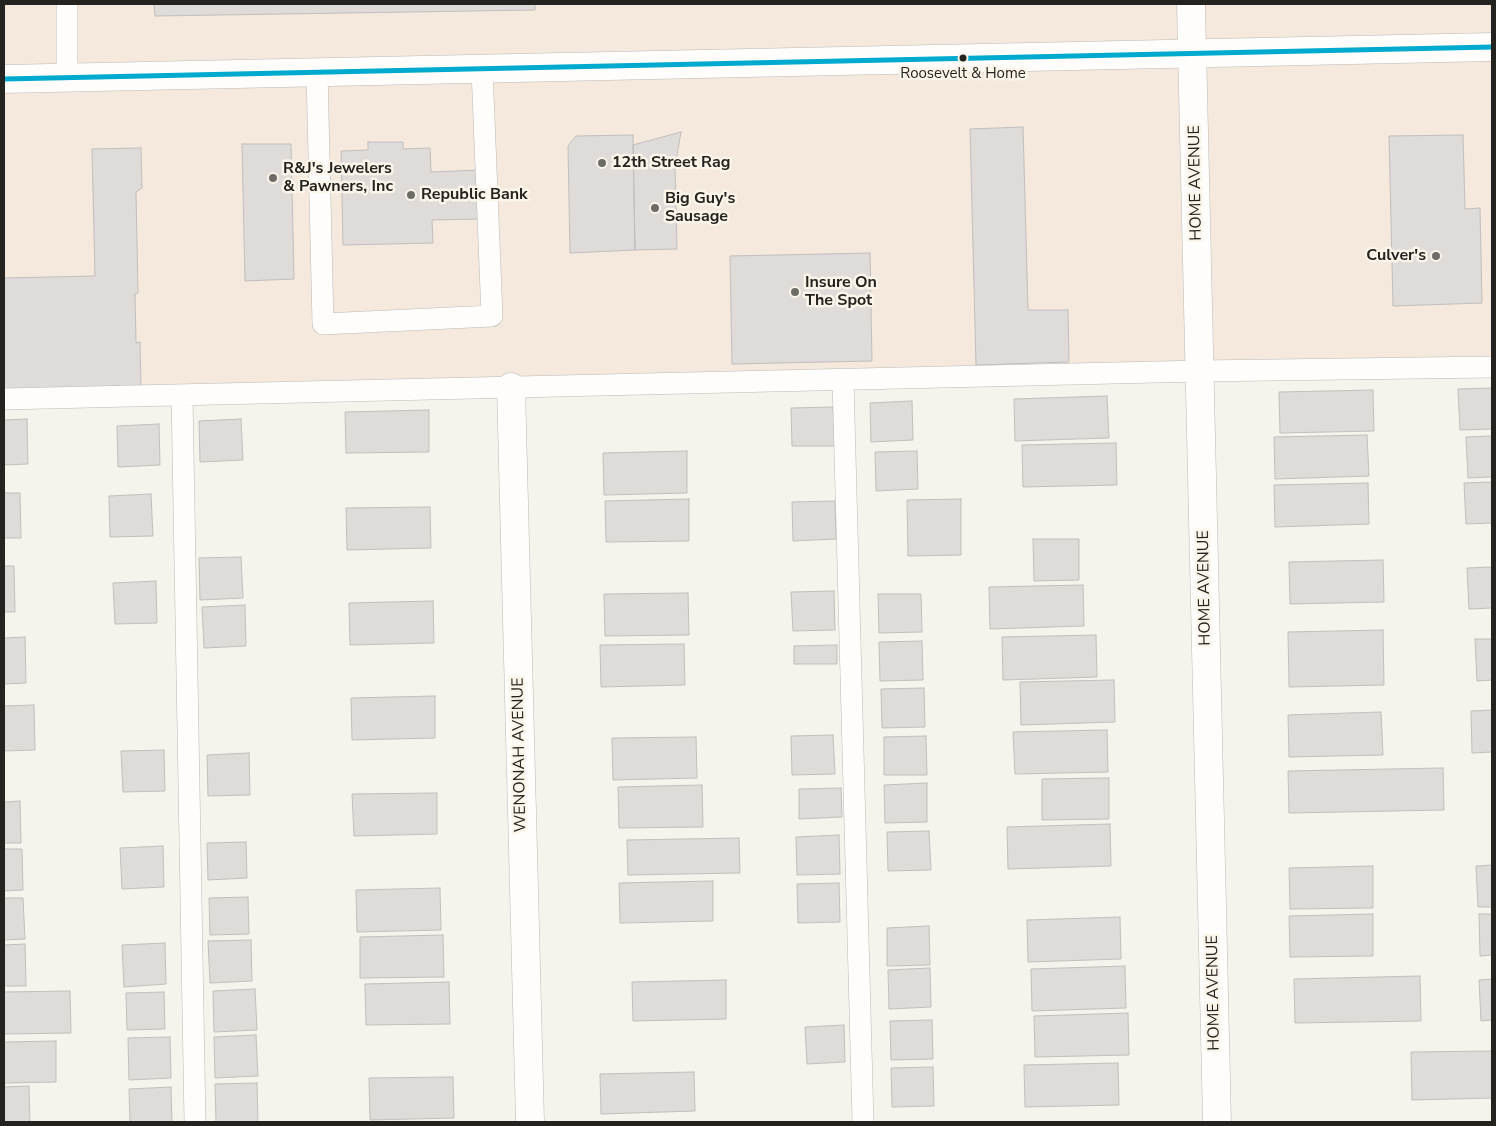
<!DOCTYPE html>
<html>
<head>
<meta charset="utf-8">
<style>
	body { margin:0 }
	#map { position:relative; width:1496px; height:1126px; overflow:hidden; background:#f6f3ed; font-family:"Nunito Sans",sans-serif }
	canvas { display:block }
	.frame { position:absolute; inset:0; border:5px solid #25231f; pointer-events:none }
</style>
</head>
<body>
<div id="map">
<canvas width="1496" height="1126"></canvas>
<div class="frame"></div>
</div>
<script>
const g = document.querySelector('canvas').getContext('2d');
g.lineJoin = 'round';
function paint(path, color) { g.fillStyle = color; g.fill(path, 'evenodd'); }
const shape = rows => new Path2D(rows.map(r => 'M' + r).join(''));
function trace(path, color, width, dash) { g.strokeStyle = color; g.lineWidth = width; g.lineCap = dash ? 'butt' : 'round'; g.setLineDash(dash || []); g.stroke(path); }
function drawText(font, color, halo, rows, align = 'center') {
  g.font = font + ' "Nunito Sans",sans-serif'; g.lineWidth = 5; g.setLineDash([]); g.textBaseline = 'middle'; g.strokeStyle = halo; g.fillStyle = color; for (const [text, x, y, turn = 0] of rows) {
    g.save(); g.translate(x, y); g.rotate((+turn || 0) * Math.PI / 180); g.textAlign = isNaN(turn) ? turn : align; if (halo) g.strokeText(text, 0, 0); g.fillText(text, 0, 0); g.restore();
  }
}
paint(shape([
	[4,4,1492,4,1492,359,4,395]
]), '#f4e9dc');
const building = shape([
	[154,4,535,4,535,10,155,16,154,4],
	[1023,127,1028,310,1068,310,1069,362,976,365,970,129,1023,127],
	[681,132,675,167,677,249,635,250,633,145,681,132],
	[633,135,635,250,570,253,568,146,576,136,633,135],
	[1463,135,1465,209,1480,208,1482,303,1393,306,1389,136,1463,135],
	[368,142,403,142,403,149,430,148,431,172,480,170,481,219,432,220,433,243,343,245,341,151,368,150,368,142],
	[242,144,291,144,294,279,245,281,242,144],
	[141,148,142,188,136,192,138,293,135,294,136,343,140,342,141,387,4,391,4,278,95,276,92,149,141,148],
	[870,253,872,361,732,364,730,256,870,253],
	[1492,388,1492,429,1460,430,1458,389,1492,388],
	[1373,390,1374,431,1280,433,1279,392,1373,390],
	[1107,396,1109,438,1015,441,1014,399,1107,396],
	[912,401,913,440,871,442,870,403,912,401],
	[833,407,835,446,792,446,791,408,833,407],
	[429,410,429,452,346,453,345,412,429,410],
	[27,419,28,464,4,465,4,420,27,419],
	[241,419,243,460,200,462,199,421,241,419],
	[159,424,160,465,118,467,117,426,159,424],
	[1367,435,1369,476,1275,479,1274,437,1367,435],
	[1492,436,1492,477,1468,478,1466,437,1492,436],
	[1116,443,1117,485,1023,487,1022,445,1116,443],
	[687,451,687,493,604,495,603,453,687,451],
	[917,451,918,489,876,491,875,452,917,451],
	[1492,482,1492,523,1466,524,1464,483,1492,482],
	[1368,483,1369,524,1275,527,1274,485,1368,483],
	[4,493,20,493,21,538,4,538,4,493],
	[151,494,153,536,110,537,109,496,151,494],
	[689,499,689,541,606,542,605,501,689,499],
	[961,499,961,555,908,556,907,500,961,499],
	[835,501,836,539,793,541,792,502,835,501],
	[430,507,431,548,347,550,346,508,430,507],
	[1033,539,1079,539,1079,580,1034,581,1033,539],
	[241,557,243,598,200,600,199,558,241,557],
	[1383,560,1384,602,1290,604,1289,562,1383,560],
	[4,566,14,566,15,612,4,612,4,566],
	[1492,567,1492,608,1469,609,1467,568,1492,567],
	[156,581,157,623,115,624,113,583,156,581],
	[1083,585,1084,626,990,629,989,587,1083,585],
	[834,591,835,630,793,631,791,592,834,591],
	[688,593,689,635,605,636,604,594,688,593],
	[878,594,921,594,922,632,879,633,878,594],
	[433,601,434,643,350,645,349,603,433,601],
	[245,605,246,646,204,648,202,607,245,605],
	[1383,630,1384,685,1289,687,1288,632,1383,630],
	[1096,635,1097,677,1003,680,1002,637,1096,635],
	[25,637,26,683,4,684,4,638,25,637],
	[1475,639,1492,639,1492,680,1477,681,1475,639],
	[922,641,923,680,880,681,879,642,922,641],
	[684,644,685,685,601,687,600,645,684,644],
	[837,645,837,664,794,664,794,646,837,645],
	[1114,680,1115,722,1021,725,1020,682,1114,680],
	[924,688,925,727,882,728,881,689,924,688],
	[435,696,435,738,352,740,351,698,435,696],
	[34,705,35,750,4,751,4,706,34,705],
	[1492,710,1492,752,1472,753,1471,711,1492,710],
	[1381,712,1383,755,1289,757,1288,715,1381,712],
	[1107,730,1108,772,1015,774,1013,732,1107,730],
	[833,735,835,774,792,775,791,736,833,735],
	[926,736,927,775,884,775,884,737,926,736],
	[696,737,697,778,613,780,612,738,696,737],
	[164,750,165,791,123,792,121,751,164,750],
	[249,753,250,795,208,796,207,755,249,753],
	[1443,768,1444,810,1289,813,1288,771,1443,768],
	[1109,778,1109,819,1042,820,1042,779,1109,778],
	[927,783,927,822,885,823,884,785,927,783],
	[702,785,703,827,619,828,618,787,702,785],
	[841,788,842,817,799,819,799,789,841,788],
	[437,793,437,834,354,836,352,794,437,793],
	[20,801,21,843,4,843,4,802,20,801],
	[1110,824,1111,866,1008,869,1007,827,1110,824],
	[929,831,931,870,888,871,887,832,929,831],
	[839,835,840,874,797,875,796,837,839,835],
	[739,838,740,873,628,875,627,840,739,838],
	[246,842,247,878,208,880,207,843,246,842],
	[163,846,164,887,122,889,120,848,163,846],
	[4,849,22,849,23,890,4,891,4,849],
	[1492,865,1492,907,1478,907,1476,866,1492,865],
	[1373,866,1373,908,1290,909,1289,868,1373,866],
	[713,881,713,921,620,923,619,883,713,881],
	[839,883,840,922,798,923,797,884,839,883],
	[440,888,441,930,357,932,356,890,440,888],
	[248,897,249,934,210,935,209,898,248,897],
	[4,898,23,898,25,939,4,940,4,898],
	[1373,914,1373,956,1290,957,1289,916,1373,914],
	[1479,914,1492,914,1492,955,1480,956,1479,914],
	[1120,917,1121,959,1028,962,1027,920,1120,917],
	[929,926,930,965,887,966,887,928,929,926],
	[443,935,444,977,360,978,360,937,443,935],
	[251,940,252,981,210,983,208,941,251,940],
	[165,943,166,984,124,987,122,945,165,943],
	[25,944,26,986,4,986,4,945,25,944],
	[1125,966,1126,1008,1032,1011,1031,969,1125,966],
	[930,968,931,1007,889,1009,888,970,930,968],
	[1420,976,1421,1021,1295,1023,1294,979,1420,976],
	[1492,979,1492,1020,1481,1021,1479,980,1492,979],
	[726,980,726,1019,633,1021,632,982,726,980],
	[449,982,450,1024,366,1025,365,984,449,982],
	[255,989,257,1030,214,1032,213,991,255,989],
	[70,991,71,1033,4,1034,4,992,70,991],
	[164,992,165,1029,127,1030,126,993,164,992],
	[1128,1013,1129,1055,1035,1057,1034,1016,1128,1013],
	[932,1020,933,1059,891,1060,890,1021,932,1020],
	[844,1025,845,1062,807,1064,805,1027,844,1025],
	[256,1035,258,1076,215,1078,214,1037,256,1035],
	[170,1037,171,1078,129,1080,128,1038,170,1037],
	[56,1041,56,1082,4,1083,4,1042,56,1041],
	[1492,1051,1492,1098,1412,1100,1411,1052,1492,1051],
	[1118,1063,1119,1105,1025,1107,1024,1065,1118,1063],
	[933,1067,934,1106,892,1107,891,1068,933,1067],
	[694,1072,695,1111,601,1114,600,1074,694,1072],
	[453,1077,454,1118,370,1120,369,1078,453,1077],
	[257,1083,258,1122,216,1122,215,1084,257,1083],
	[29,1086,30,1122,4,1122,4,1087,29,1086],
	[171,1087,172,1122,130,1122,129,1089,171,1087]
]);
paint(building, '#dfdbd9');
trace(building, '#c1bebc', 1);
const service = shape([
	[67,4,67,78],
	[317,72,323,324,492,316,482,69],
	[843,380,863,1122],
	[182,395,195,1122],
	[4,399,1200,371,1492,367]
]);
const minor = shape([
	[1191,4,1217,1122],
	[511,387,530,1122]
]);
const secondary = shape([
	[4,79,1492,47]
]);
trace(service, '#bbb9b4', 22);
trace(minor, '#bbb9b4', 29);
trace(secondary, '#bbb9b4', 29);
trace(service, '#fefdfc', 21);
trace(minor, '#fefdfc', 28);
trace(secondary, '#fefdfc', 28);
trace(shape([
	[4,79,1492,47]
]), '#00a9ce', 5);
for (const [x, y, r, color] of [
	[963,58,4.5,"#25231f"],
	[602,163,5,"#6e6c67"],
	[273,178,5,"#6e6c67"],
	[411,195,5,"#6e6c67"],
	[655,208,5,"#6e6c67"],
	[1436,256,5,"#6e6c67"],
	[795,292,5,"#6e6c67"]
]) { const dot = new Path2D(); dot.arc(x, y, r, 0, 2 * Math.PI); g.fillStyle = color; g.fill(dot); trace(dot, '#faf4e9', 2); }
drawText('15px', '#25231f', '#faf4e9', [
	["Roosevelt & Home",963,74]
]);
drawText('bold 16px', '#25231f', '#faf4e9', [
	["12th Street Rag",612,163],
	["R&J's Jewelers",283,169],
	["& Pawners, Inc",283,187],
	["Republic Bank",421,195],
	["Big Guy's",665,199],
	["Sausage",665,217],
	["Culver's",1426,256,"right"],
	["Insure On",805,283],
	["The Spot",805,301]
], 'left');
drawText('16px', '#25231f', '#faf4e9', [
	["HOME AVENUE",1196,183,-91],
	["HOME AVENUE",1205,588,-91],
	["WENONAH AVENUE",520,755,-91],
	["HOME AVENUE",1214,993,-91]
]);
</script>
</body>
</html>
